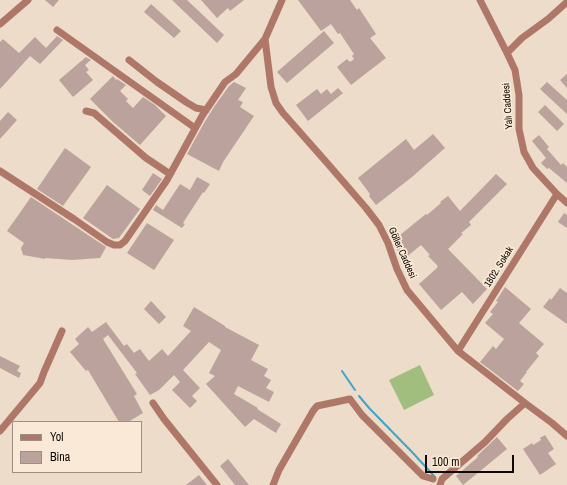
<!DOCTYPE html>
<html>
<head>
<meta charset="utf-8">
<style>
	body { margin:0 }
	#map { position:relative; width:567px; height:485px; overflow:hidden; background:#ecdcc9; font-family:"Archivo Narrow",sans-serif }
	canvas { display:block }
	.legend { position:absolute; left:12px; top:421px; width:130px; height:52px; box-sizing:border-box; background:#f9e9d6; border:1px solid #9b9082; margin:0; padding:5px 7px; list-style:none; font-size:12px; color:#0f0a05 }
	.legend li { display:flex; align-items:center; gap:8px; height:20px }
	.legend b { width:20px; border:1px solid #9b9082 }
	.scale { position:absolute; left:425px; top:455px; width:89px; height:18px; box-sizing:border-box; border:2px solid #0f0a05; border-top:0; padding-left:5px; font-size:12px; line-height:14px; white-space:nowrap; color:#0f0a05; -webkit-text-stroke:3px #f9e9d6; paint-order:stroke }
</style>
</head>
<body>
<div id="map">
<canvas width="567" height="485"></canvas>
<ul class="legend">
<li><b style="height:5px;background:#af7767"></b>Yol</li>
<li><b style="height:11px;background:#bba29d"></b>Bina</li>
</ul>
<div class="scale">100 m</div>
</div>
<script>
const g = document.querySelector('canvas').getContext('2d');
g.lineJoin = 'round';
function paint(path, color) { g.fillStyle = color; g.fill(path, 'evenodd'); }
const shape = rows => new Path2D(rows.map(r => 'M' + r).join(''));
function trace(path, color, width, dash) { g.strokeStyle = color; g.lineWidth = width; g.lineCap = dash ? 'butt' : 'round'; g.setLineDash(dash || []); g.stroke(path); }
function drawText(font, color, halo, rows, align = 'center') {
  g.font = font + ' "Archivo Narrow",sans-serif'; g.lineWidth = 3.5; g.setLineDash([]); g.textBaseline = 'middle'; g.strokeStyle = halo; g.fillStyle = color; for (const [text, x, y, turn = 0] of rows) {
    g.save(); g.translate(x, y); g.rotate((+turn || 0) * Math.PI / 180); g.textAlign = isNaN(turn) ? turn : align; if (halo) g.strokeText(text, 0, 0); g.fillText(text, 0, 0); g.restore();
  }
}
paint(shape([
	[420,365,434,395,404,410,389,380]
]), '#a1be7f');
trace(shape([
	[342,371,355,390],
	[359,396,370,409,412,452,435,477]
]), '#3ea5c9', 2);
paint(shape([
	[45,0,59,0,53,7],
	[172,0,187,0,224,35,217,43],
	[201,0,244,0,230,11,228,8,217,18],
	[298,0,350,0,357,10,359,8,376,34,370,38,386,58,351,85,337,67,347,59,350,62,354,59,352,56,354,54,340,33,338,34,331,24,321,31],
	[151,4,181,31,174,38,144,12],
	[324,31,334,43,287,83,277,72],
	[57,36,63,40,40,64,30,56,0,89,0,42,3,39,19,53,35,37,46,48],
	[86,57,91,60,85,65,89,70,86,72,93,80,73,97,59,80],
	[567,74,567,88,560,80],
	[113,76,116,80,117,79,126,85,120,91,128,99,126,101,133,108,143,97,155,105,166,116,140,145,113,122,90,99],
	[234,82,246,88,238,100,243,102,240,107,254,116,223,162,219,171,187,154,204,123,214,107,229,86],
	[547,82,567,100,567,114,540,89],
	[338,88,343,93,308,121,296,105,317,89,321,94,327,89,331,94],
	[545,105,564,124,557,131,538,112],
	[8,112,17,120,0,139,0,121],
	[433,134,445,148,412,177,376,205,369,196,370,194,358,178,406,139,414,150],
	[539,135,549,147,547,149,561,165,563,163,567,167,567,183,549,168,547,169,541,163,546,158,532,141],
	[65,148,91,167,63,206,37,189],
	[153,173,162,179,150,196,142,190],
	[496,174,507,184,469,222,471,225,461,233,463,234,448,249,487,289,473,304,462,292,441,310,419,284,437,268,437,267,438,266,428,256,430,255,421,245,404,259,394,246,395,239,426,214,427,215,441,203,440,202,448,196,460,211],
	[197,177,210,184,204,193,203,192,183,223,185,224,182,228,153,210,156,205,163,210,180,184,190,190],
	[107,185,140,209,119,238,113,239,83,218],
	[31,197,106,247,100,258,72,260,45,258,45,259,23,255,21,248,24,243,7,231],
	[564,213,567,215,567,228,558,222],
	[147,223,174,240,154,270,127,253],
	[505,287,531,309,519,323,544,344,536,353,539,356,526,372,527,372,520,381,524,384,518,391,480,362,493,346,496,349,504,339,485,323,493,314,490,312,498,302,496,301],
	[560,288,567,293,567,324,543,307,550,298,551,300],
	[151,301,166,317,159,324,144,309],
	[194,307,225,326,225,327,259,345,251,360,268,369,264,376,271,380,266,388,274,392,269,402,238,386,234,394,258,408,257,409,281,424,276,433,254,419,245,427,206,384,215,376,209,373,221,350,209,342,183,370,200,388,192,396,197,401,190,408,172,390,180,382,174,375,159,390,150,395,135,374,137,373,108,335,103,339,137,394,134,396,143,413,128,422,119,422,88,370,86,371,70,352,79,344,75,339,88,327,92,332,106,322,124,346,127,344,134,353,140,349,149,361,162,349,168,356,191,331,183,326],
	[0,356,20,366,17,371,21,373,19,378,0,368],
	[545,435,554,449,548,453,556,464,540,475,523,449,532,443,533,445,541,440,540,438],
	[497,437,507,449,463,485,456,476,478,457,477,456],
	[228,459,249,485,235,485,220,466],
	[199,475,207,485,186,485]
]), '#bba29d');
trace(shape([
	[282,0,265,39,271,87,276,103,283,113,328,164,366,208,379,225,388,243,397,269,407,290,458,351,525,403,552,423,567,436],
	[480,0,507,53,515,70,519,95,519,129,524,152,533,168,557,194,567,203],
	[0,24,28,0],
	[57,30,195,128],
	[507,53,522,38,548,19,567,2],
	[129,60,157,82,186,102,196,108,206,110],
	[86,111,94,113,146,158,170,174],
	[0,171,74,219,107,242,114,245,120,245,125,241,167,180,202,116,225,82,236,74,265,39],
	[458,351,557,194],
	[153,403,164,419,217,485],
	[0,431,40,383,44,372,62,331],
	[273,485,279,470,313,411,317,406,350,399,362,415,423,476,433,479],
	[440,485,442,479,485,442,507,419,525,403]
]), '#af7767', 7);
drawText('10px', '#0f0a05', '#f9e9d6', [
	["Yalı Caddesi",508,106,-94],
	["Göller Caddesi",402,253,66],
	["1802. Sokak",499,267,-58]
]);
</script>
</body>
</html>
